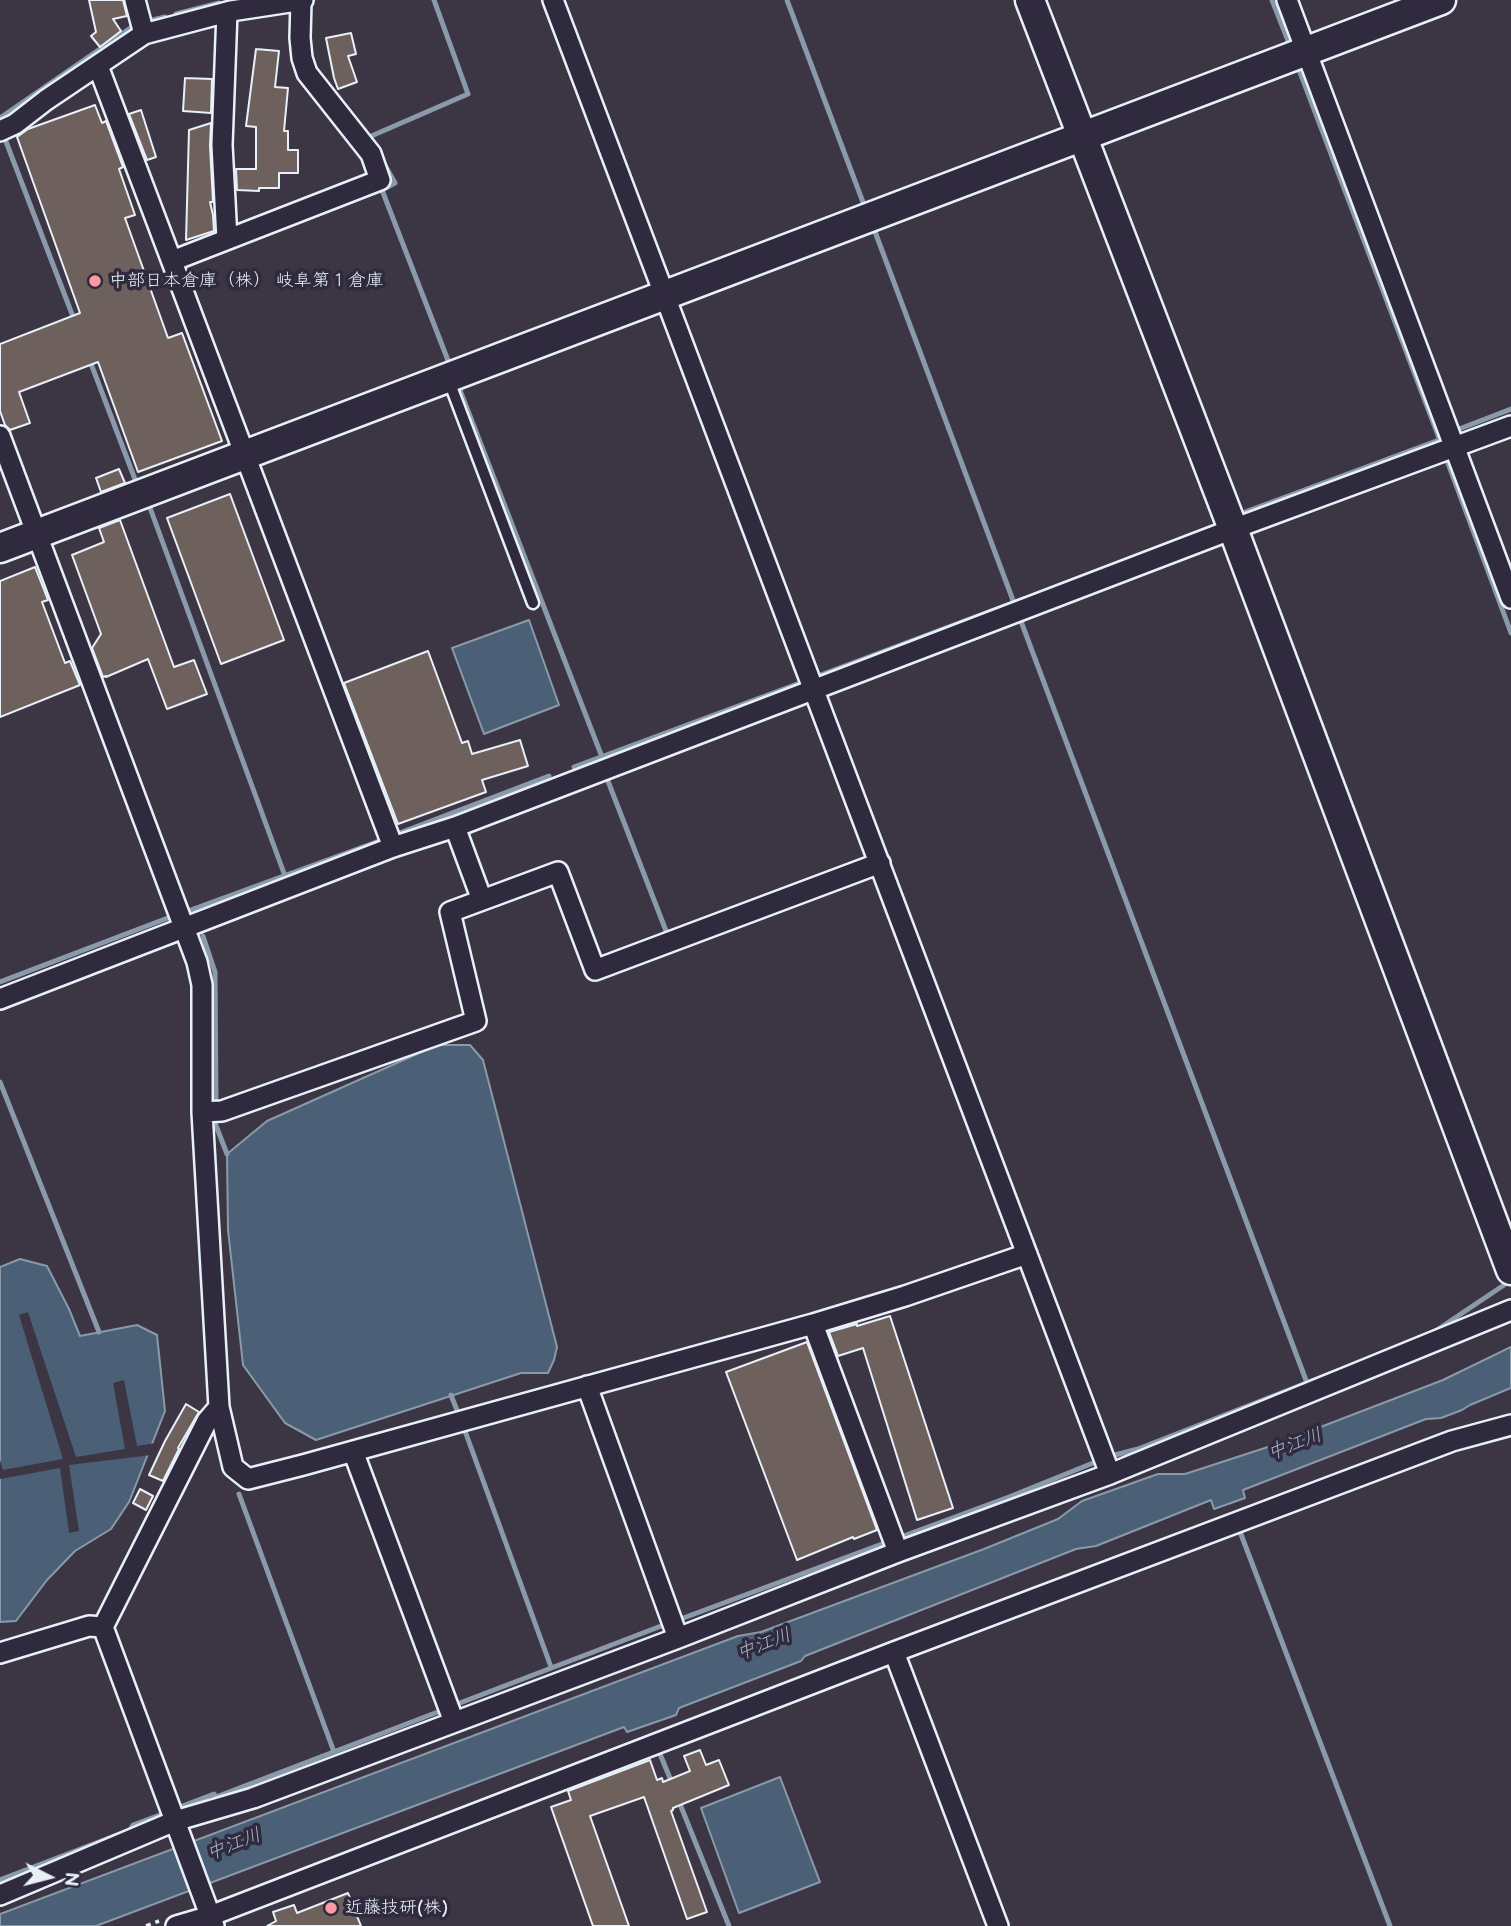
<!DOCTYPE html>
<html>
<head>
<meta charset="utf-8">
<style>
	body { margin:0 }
	#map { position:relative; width:1511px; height:1926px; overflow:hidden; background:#3c3543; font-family:"Balsamiq Sans",sans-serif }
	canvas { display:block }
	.north { position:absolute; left:14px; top:1842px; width:70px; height:70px; -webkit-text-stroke:5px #2f2a3d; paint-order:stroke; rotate:96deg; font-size:19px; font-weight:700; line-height:28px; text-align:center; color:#e8f1f8 }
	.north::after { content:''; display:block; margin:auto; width:24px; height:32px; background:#e8f1f8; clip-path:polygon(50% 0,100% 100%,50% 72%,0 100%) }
</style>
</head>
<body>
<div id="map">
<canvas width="1511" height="1926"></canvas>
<div class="north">N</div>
</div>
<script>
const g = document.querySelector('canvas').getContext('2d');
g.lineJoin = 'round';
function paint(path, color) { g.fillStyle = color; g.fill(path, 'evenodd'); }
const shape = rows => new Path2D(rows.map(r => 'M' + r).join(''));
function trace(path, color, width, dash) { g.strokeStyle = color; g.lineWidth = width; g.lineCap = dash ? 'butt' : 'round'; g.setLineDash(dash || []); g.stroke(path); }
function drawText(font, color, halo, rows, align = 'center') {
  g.font = font + ' "Balsamiq Sans","Klee One",sans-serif'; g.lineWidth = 7; g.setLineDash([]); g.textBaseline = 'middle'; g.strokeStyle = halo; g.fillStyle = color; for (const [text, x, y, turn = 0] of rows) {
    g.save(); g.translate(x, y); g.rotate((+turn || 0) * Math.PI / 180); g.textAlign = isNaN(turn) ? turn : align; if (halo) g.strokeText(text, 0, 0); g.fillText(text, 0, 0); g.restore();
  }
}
const water = shape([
	[529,620,559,705,484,734,452,648,529,620],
	[437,1045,470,1045,483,1060,557,1347,554,1360,548,1373,521,1373,316,1440,285,1423,243,1365,228,1230,227,1154,267,1121,437,1045],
	[20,1259,47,1266,69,1309,80,1336,137,1325,157,1335,165,1411,129,1502,111,1529,75,1551,47,1580,16,1621,0,1622,0,1267,20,1259],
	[1511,1347,1511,1388,1470,1405,1462,1410,1441,1418,1426,1419,1243,1490,1245,1498,1214,1509,1211,1500,1096,1546,1076,1549,805,1656,801,1661,679,1708,676,1715,627,1732,624,1727,96,1926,0,1926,0,1914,738,1636,761,1632,984,1549,1058,1519,1082,1501,1158,1474,1185,1474,1271,1446,1443,1380,1511,1347],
	[780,1777,820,1882,739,1913,701,1808,780,1777]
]);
paint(water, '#4b6076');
trace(water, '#8a9aaa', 2);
paint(shape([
	[28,1312,76,1457,125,1449,113,1383,124,1380,137,1446,156,1443,151,1455,69,1465,79,1531,69,1533,60,1468,0,1479,0,1460,3,1470,63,1459,19,1315]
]), '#3c3543');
trace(shape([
	[787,0,864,205],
	[1272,0,1289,43],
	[176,14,219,3],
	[149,21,165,17],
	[1298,67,1441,443],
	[0,118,129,29,135,26],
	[5,139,75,322],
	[372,143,369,137,468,94,434,0],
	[382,160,395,183,382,190,449,363],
	[874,229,1014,603],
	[90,361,136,482],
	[458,385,602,757],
	[1454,431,1511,409],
	[1446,458,1511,633],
	[149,505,285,876],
	[1237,515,1439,440],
	[1019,616,1307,1383],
	[818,676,1023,599],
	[574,767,800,683],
	[606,776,668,936],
	[397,834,549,776],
	[188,911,382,840],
	[203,936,215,972,216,1103],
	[0,982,173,916],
	[0,1082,99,1332],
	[215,1123,227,1154],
	[1431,1334,1504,1285],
	[451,1395,458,1413],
	[465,1431,551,1667],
	[1111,1456,1138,1449,1337,1371],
	[239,1494,334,1752],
	[1239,1529,1390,1926],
	[901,1537,1009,1497,1098,1461],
	[678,1620,890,1541],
	[452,1706,669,1623],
	[660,1754,672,1783],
	[678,1799,729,1926],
	[180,1807,214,1794,216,1797,443,1710],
	[0,1880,130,1830,133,1825,160,1815]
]), '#8a9aaa', 5);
const building = shape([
	[89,0,123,0,127,16,113,19,121,31,100,47,91,36,96,32,89,0],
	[351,33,356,54,348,56,357,82,338,89,334,78,326,38,351,33],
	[256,49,279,51,275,87,288,88,284,131,288,131,288,150,298,150,298,173,279,173,279,188,259,188,259,191,237,190,236,169,256,169,256,127,246,126,256,49],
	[185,78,212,79,211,113,183,111,185,78],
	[95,105,102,123,106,121,123,167,119,169,135,215,125,218,168,338,182,333,222,441,138,472,98,362,19,392,30,423,10,430,5,425,0,411,0,344,80,313,17,137,28,129,95,105],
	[141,110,156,157,147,160,129,114,141,110],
	[211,123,210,146,213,202,210,202,213,215,214,231,186,240,189,130,211,123],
	[119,469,125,483,101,492,96,478,119,469],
	[230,494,284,640,221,664,167,518,230,494],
	[120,520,174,667,194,660,207,694,167,709,148,659,106,677,106,676,103,677,92,648,101,634,72,555,104,542,99,528,120,520],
	[35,567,48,600,42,602,65,663,70,661,80,685,0,717,0,581,35,567],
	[428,651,462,743,468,741,472,754,520,740,528,766,482,780,486,792,398,824,344,683,428,651],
	[890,1316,953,1508,917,1520,863,1348,838,1356,829,1332,857,1324,857,1326,890,1316],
	[807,1342,877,1530,854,1539,853,1537,797,1560,726,1372,807,1342],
	[186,1404,199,1412,178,1448,179,1449,163,1481,149,1475,165,1441,186,1404],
	[140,1489,153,1496,146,1510,133,1503,140,1489],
	[700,1750,706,1765,719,1760,729,1785,673,1808,673,1810,671,1811,707,1912,687,1919,644,1797,590,1816,629,1926,593,1926,551,1807,571,1800,568,1791,650,1760,657,1780,662,1778,663,1782,690,1771,684,1756,700,1750],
	[348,1893,361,1926,267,1926,276,1921,273,1912,294,1905,297,1913,348,1893]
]);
paint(building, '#6e605c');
trace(building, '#e8f1f8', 2);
const lane = shape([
	[449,381,533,603]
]);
const street = shape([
	[135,0,144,34],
	[553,0,1110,1474],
	[1287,0,1511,598],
	[227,12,222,145,227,239],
	[98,66,393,847],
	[0,131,15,124,46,100,144,34,231,11,303,0],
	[172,261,380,180,371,154,307,73,302,58,300,38,301,1],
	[0,436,197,962,202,985,202,1112,219,1407,233,1467,248,1479,303,1465,813,1324,905,1296,1027,1254],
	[455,827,482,900],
	[0,999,393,847,455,827,1233,529,1511,426],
	[202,1112,222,1111,476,1021,450,912,558,872,595,970,880,863],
	[813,1324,898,1552],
	[587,1386,678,1638],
	[353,1451,454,1722],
	[894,1652,998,1926],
	[0,1653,89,1626,103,1627],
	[0,1895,175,1821,253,1798,678,1638,898,1552,1110,1474,1511,1310],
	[176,1926,210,1916,894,1652,1452,1441,1511,1425],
	[214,1926,103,1627,207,1421,219,1407]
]);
const secondary = shape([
	[1030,0,1233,529,1511,1270],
	[0,548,1441,0]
]);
trace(lane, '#e8f1f8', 15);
trace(street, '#e8f1f8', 24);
trace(secondary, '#e8f1f8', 33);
trace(shape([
	[146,1926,159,1921]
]), '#e8f1f8', 3.5, [5, 5]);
trace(lane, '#2f2a3d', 10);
trace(street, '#2f2a3d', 19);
trace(secondary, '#2f2a3d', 28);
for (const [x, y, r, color] of [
	[95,281,7,"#ff9aa2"],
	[331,1908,7,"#ff9aa2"]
]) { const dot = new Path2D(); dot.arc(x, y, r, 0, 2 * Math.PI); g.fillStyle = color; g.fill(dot); trace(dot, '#2f2a3d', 2.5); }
drawText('18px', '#e8f1f8', '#2f2a3d', [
	["中部日本倉庫（株） 岐阜第１倉庫",109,281],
	["近藤技研(株)",345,1908]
], 'left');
drawText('italic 19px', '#a9b7c4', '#2f2a3d', [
	["中江川",1295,1445,-21],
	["中江川",764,1645,-21],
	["中江川",234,1845,-21]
]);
</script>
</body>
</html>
